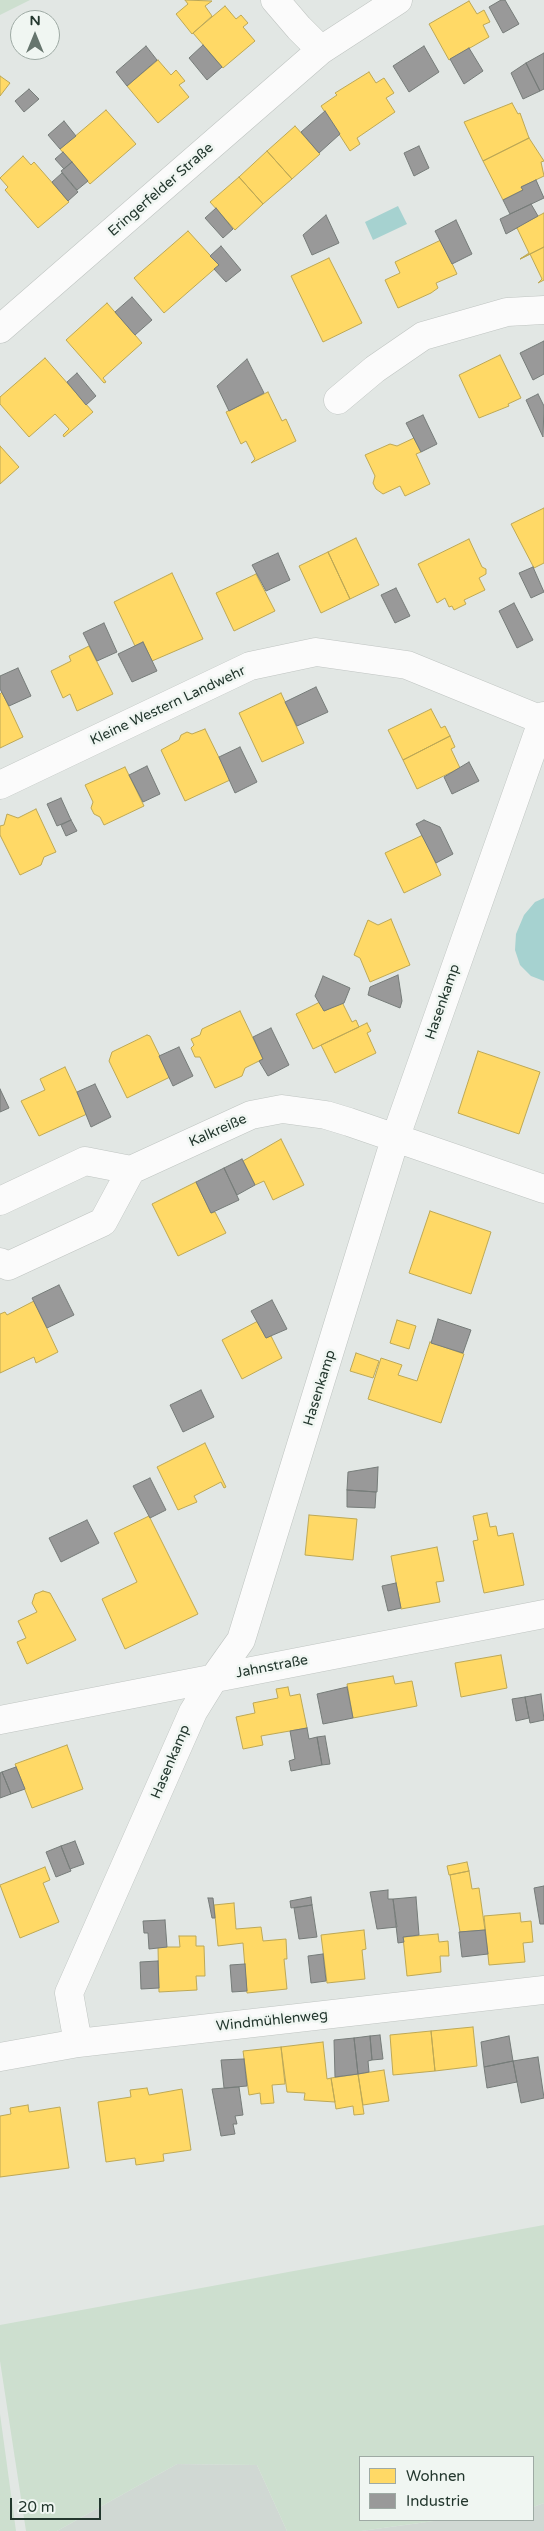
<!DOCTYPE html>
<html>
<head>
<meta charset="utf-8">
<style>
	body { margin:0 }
	#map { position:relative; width:544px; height:2531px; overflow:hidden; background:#e2e7e4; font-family:"Varela Round",sans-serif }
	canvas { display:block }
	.legend { position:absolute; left:359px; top:2456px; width:175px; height:65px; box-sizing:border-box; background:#f0f6f2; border:1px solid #9eaaa4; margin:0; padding:6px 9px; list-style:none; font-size:15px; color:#23372e }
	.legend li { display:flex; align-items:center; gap:10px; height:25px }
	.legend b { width:25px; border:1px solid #9eaaa4 }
	.north { position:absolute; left:10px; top:10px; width:50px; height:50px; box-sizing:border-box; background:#f0f6f2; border:1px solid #9eaaa4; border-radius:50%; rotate:0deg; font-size:14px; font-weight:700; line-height:20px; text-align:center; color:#23372e }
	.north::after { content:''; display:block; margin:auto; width:18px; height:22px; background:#66756e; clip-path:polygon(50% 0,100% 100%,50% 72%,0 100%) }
	.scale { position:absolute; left:10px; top:2498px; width:91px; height:22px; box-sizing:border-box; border:2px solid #23372e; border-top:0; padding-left:6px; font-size:15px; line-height:18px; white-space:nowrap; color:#23372e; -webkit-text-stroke:4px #f0f6f2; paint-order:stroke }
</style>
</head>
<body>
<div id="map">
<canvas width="544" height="2531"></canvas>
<ul class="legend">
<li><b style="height:14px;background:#ffd966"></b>Wohnen</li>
<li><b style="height:14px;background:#999"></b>Industrie</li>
</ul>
<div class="north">N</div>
<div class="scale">20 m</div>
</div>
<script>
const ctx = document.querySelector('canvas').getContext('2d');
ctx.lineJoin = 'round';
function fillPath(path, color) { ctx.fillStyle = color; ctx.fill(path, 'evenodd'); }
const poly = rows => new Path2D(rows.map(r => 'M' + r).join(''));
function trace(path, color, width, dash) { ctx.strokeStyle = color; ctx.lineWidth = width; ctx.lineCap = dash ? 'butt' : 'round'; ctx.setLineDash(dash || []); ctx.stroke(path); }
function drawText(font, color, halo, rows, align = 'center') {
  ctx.font = font + ' "Varela Round",sans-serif'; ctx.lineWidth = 5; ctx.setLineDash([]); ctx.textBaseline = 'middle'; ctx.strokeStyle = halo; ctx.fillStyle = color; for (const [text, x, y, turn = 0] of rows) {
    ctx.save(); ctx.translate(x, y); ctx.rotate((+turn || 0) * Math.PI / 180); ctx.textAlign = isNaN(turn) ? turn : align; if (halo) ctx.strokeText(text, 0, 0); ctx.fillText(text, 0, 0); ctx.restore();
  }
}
const built = poly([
	[177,2464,257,2465,287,2531,57,2531],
	[544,2503,544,2531,361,2531,441,2520,533,2520,533,2507]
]);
const green = poly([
	[0,0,30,0,0,15],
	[544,2225,544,2503,533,2507,533,2457,360,2457,360,2520,441,2520,361,2531,287,2531,257,2465,177,2464,57,2531,26,2531,0,2361,0,2325],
	[0,2414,16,2531,0,2531]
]);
const water = poly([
	[398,206,407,224,373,240,365,222],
	[544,898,544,981,531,976,520,965,515,950,516,934,524,915,535,902]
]);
const homes = poly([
	[185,0,212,1,205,6,212,16,192,34,176,14,188,4,185,0],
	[469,1,477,14,484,10,490,22,483,25,489,37,449,60,429,24,469,1],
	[225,6,236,19,241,15,248,23,243,27,255,41,223,68,193,33,225,6],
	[158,60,171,75,176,70,185,81,179,85,189,97,158,123,127,86,158,60],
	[369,72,376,83,384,78,394,93,386,98,395,112,357,138,360,144,350,151,321,106,337,95,335,93,369,72],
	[0,76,10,83,0,96,0,76],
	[512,103,518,114,520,113,529,138,483,161,464,122,512,103],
	[106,110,136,144,90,184,60,149,106,110],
	[295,126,320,154,292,179,267,151,295,126],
	[529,138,544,161,541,162,544,176,521,187,523,190,503,200,483,161,529,138],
	[267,151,292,179,263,204,239,177,267,151],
	[23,156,31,165,34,162,69,202,38,228,5,190,8,187,0,178,23,156],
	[239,177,263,204,235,230,210,202,239,177],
	[544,213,544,247,520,259,529,253,517,228,511,230,544,213],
	[188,231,219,265,164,313,134,278,188,231],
	[441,240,457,274,436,283,438,288,431,293,398,308,385,280,400,273,395,262,441,240],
	[544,247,544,280,538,283,542,279,530,254,520,259,544,247],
	[329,258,362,323,323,342,291,276,329,258],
	[107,303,142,343,103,378,106,382,104,383,66,340,107,303],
	[500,355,521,398,508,404,509,406,479,418,459,375,500,355],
	[45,358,93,412,64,437,63,435,69,429,55,414,29,437,0,404,0,397,45,358],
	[268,392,282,421,286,419,296,441,251,463,255,459,246,441,241,444,226,412,268,392],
	[414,438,421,452,416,454,430,484,405,496,400,486,383,494,376,489,373,483,375,476,365,455,390,444,397,446,414,438],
	[0,446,19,467,0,484,0,446],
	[544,508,544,563,534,568,511,524,544,508],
	[356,538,379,585,350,599,328,552,356,538],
	[469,539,482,567,486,569,486,574,479,578,485,590,464,600,466,604,454,610,452,606,449,607,445,598,437,603,418,564,469,539],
	[328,552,350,599,321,613,299,566,328,552],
	[172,573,203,639,152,661,143,642,135,646,114,602,172,573],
	[256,574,275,611,234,631,216,593,256,574],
	[89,646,113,694,77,711,70,694,63,698,51,671,71,661,69,656,89,646],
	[2,692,23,737,0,748,0,694,2,692],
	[281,693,304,743,262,762,239,713,281,693],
	[431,709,441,728,445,726,450,736,403,760,388,730,431,709],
	[205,729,230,780,185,801,161,750,179,740,181,735,187,732,192,734,205,729],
	[450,736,455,747,451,749,460,768,417,789,403,760,450,736],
	[125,767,144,806,104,825,100,817,94,814,91,808,93,802,85,785,125,767],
	[36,809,56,852,44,857,41,865,20,875,0,835,0,826,4,825,7,814,18,818,36,809],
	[423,835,441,875,404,893,385,853,423,835],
	[391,919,410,965,370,982,360,958,354,955,368,920,378,925,391,919],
	[320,1002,324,1011,342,1002,352,1022,356,1020,359,1027,313,1049,296,1014,320,1002],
	[240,1011,263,1059,245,1068,242,1076,215,1088,200,1057,195,1057,191,1048,194,1045,191,1039,200,1035,202,1029,240,1011],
	[367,1023,371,1031,367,1033,376,1053,335,1073,321,1045,367,1023],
	[147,1035,150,1036,170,1077,127,1098,109,1061,112,1052,147,1035],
	[478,1051,540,1072,519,1134,458,1113,478,1051],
	[65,1067,87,1114,39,1136,21,1101,45,1090,40,1079,65,1067],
	[281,1139,304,1185,273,1200,264,1181,255,1185,243,1161,281,1139],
	[196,1182,211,1213,215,1212,226,1233,178,1256,152,1204,196,1182],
	[430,1211,491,1232,471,1294,409,1273,430,1211],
	[34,1301,58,1352,36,1363,34,1357,0,1373,0,1314,5,1312,7,1315,34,1301],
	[397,1320,416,1326,409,1349,390,1343,397,1320],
	[258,1321,266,1338,271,1336,282,1358,242,1379,222,1340,258,1321],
	[430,1342,464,1354,441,1423,368,1399,381,1358,402,1365,398,1375,417,1381,430,1342],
	[356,1353,379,1361,373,1378,350,1371,356,1353],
	[205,1443,226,1487,224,1488,221,1482,194,1496,197,1502,178,1510,157,1467,205,1443],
	[487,1513,490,1527,496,1526,498,1536,513,1533,524,1585,484,1593,473,1541,478,1540,473,1516,487,1513],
	[309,1515,357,1519,353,1560,305,1555,309,1515],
	[149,1516,198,1614,125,1649,102,1599,137,1582,114,1533,149,1516],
	[437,1547,444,1581,436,1582,440,1602,401,1609,391,1556,437,1547],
	[43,1591,50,1593,76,1640,27,1664,17,1642,26,1638,18,1621,37,1612,32,1603,35,1594,43,1591],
	[501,1655,507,1688,461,1697,455,1663,501,1655],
	[393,1676,395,1684,412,1681,417,1706,353,1718,347,1684,393,1676],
	[288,1687,290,1696,300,1694,307,1728,261,1736,263,1745,243,1749,236,1717,255,1713,253,1703,278,1698,276,1689,288,1687],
	[67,1745,83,1789,32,1808,15,1764,67,1745],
	[467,1862,469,1871,449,1875,447,1866,467,1862],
	[45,1867,50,1880,43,1883,59,1922,20,1938,0,1885,45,1867],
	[469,1871,472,1889,479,1888,485,1930,460,1932,450,1875,469,1871],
	[234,1903,236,1929,261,1927,263,1941,286,1939,287,1959,284,1959,287,1989,247,1993,243,1943,218,1946,214,1905,234,1903],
	[520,1913,521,1922,531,1921,533,1942,523,1943,525,1962,489,1965,484,1916,520,1913],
	[364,1930,366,1949,362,1950,365,1979,327,1983,321,1935,364,1930],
	[438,1934,439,1942,448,1941,449,1956,440,1956,441,1972,407,1976,403,1937,438,1934],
	[179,1936,196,1936,196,1946,204,1946,205,1976,196,1976,197,1990,159,1992,158,1947,180,1947,179,1936],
	[473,2027,477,2066,435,2071,431,2031,473,2027],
	[431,2031,435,2071,393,2075,390,2035,431,2031],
	[323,2042,327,2079,331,2078,335,2102,304,2100,305,2093,287,2092,281,2047,323,2042],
	[281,2047,285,2084,272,2085,274,2103,261,2104,260,2093,249,2095,243,2051,281,2047],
	[384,2070,389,2101,363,2105,358,2074,384,2070],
	[358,2074,364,2114,354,2115,353,2106,336,2109,331,2078,358,2074],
	[147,2088,149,2095,182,2089,191,2150,163,2154,164,2161,136,2165,135,2158,106,2162,98,2102,131,2097,130,2090,147,2088],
	[28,2105,29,2112,60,2107,69,2168,0,2177,0,2116,11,2114,10,2108,28,2105]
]);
const industry = poly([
	[501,0,505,0,519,24,503,33,489,7,501,0],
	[203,45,222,67,207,80,189,58,203,45],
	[146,46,157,60,127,86,116,72,146,46],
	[424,46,439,72,409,92,393,66,424,46],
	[469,48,483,71,464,84,450,59,469,48],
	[544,53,544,89,540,91,526,63,544,53],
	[526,63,540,91,523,99,511,73,526,63],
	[29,89,39,99,24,112,15,101,29,89],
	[325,111,340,134,319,153,301,132,325,111],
	[64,121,76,136,60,149,48,135,64,121],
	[419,146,429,168,414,176,404,153,419,146],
	[63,152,72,162,64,169,55,159,63,152],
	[72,162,88,181,77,190,61,171,72,162],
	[62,173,78,192,68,201,52,182,62,173],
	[536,180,544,198,510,214,503,200,523,190,521,187,536,180],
	[531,204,538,216,506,234,500,219,531,204],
	[216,208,233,229,223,238,205,218,216,208],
	[326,215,339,243,312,255,303,235,326,215],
	[456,220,472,254,452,264,435,231,456,220],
	[221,246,241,270,226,282,214,269,219,265,210,256,221,246],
	[132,297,152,320,135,335,115,312,132,297],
	[544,341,544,374,533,380,520,353,544,341],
	[247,359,264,393,229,411,217,386,247,359],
	[77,373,96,396,86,405,67,382,77,373],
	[538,394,544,406,543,437,526,400,538,394],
	[423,415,437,444,421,452,406,423,423,415],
	[278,553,290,580,266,591,252,565,278,553],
	[533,567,544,592,531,598,519,573,533,567],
	[396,588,410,616,395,623,381,595,396,588],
	[514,603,533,640,517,648,499,611,514,603],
	[104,623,117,652,97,661,83,633,104,623],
	[143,642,157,671,132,682,118,654,143,642],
	[18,668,31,696,9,706,0,689,0,676,18,668],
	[316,687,328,712,297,726,285,702,316,687],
	[240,747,257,782,235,793,219,757,240,747],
	[469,762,479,781,452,794,444,777,469,762],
	[147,766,160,794,143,802,129,775,147,766],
	[61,798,71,820,57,826,47,804,61,798],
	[71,820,77,831,66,836,61,825,71,820],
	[424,820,440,827,453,854,436,863,416,824,424,820],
	[398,975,402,1001,400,1008,368,995,370,987,398,975],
	[323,976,350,988,344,1003,324,1011,315,996,323,976],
	[271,1028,289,1065,268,1076,259,1061,263,1059,253,1037,271,1028],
	[179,1047,193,1076,173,1086,159,1056,179,1047],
	[95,1084,111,1117,91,1127,77,1092,95,1084],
	[0,1089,9,1108,0,1112,0,1089],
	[242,1159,255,1185,237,1195,224,1168,242,1159],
	[224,1168,239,1200,211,1213,196,1182,224,1168],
	[59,1285,74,1315,47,1328,32,1298,59,1285],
	[272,1300,287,1329,266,1338,251,1311,272,1300],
	[438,1319,471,1330,463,1353,431,1343,438,1319],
	[201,1390,214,1417,183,1432,170,1405,201,1390],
	[378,1467,377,1492,347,1490,348,1472,378,1467],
	[150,1478,166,1510,150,1518,133,1486,150,1478],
	[347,1490,376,1492,375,1508,347,1507,347,1490],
	[87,1520,99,1543,61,1562,49,1538,87,1520],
	[396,1583,401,1608,388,1611,382,1586,396,1583],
	[347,1687,353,1718,323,1724,317,1694,347,1687],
	[541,1694,544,1720,530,1723,525,1697,541,1694],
	[525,1697,529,1718,516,1721,512,1699,525,1697],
	[307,1728,309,1739,317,1737,322,1765,291,1771,289,1761,295,1759,290,1731,307,1728],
	[325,1736,330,1764,322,1765,317,1737,325,1736],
	[16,1767,25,1789,11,1794,2,1772,16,1767],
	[2,1772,11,1794,0,1798,0,1773,2,1772],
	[75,1841,84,1864,70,1869,61,1846,75,1841],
	[61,1846,71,1871,56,1877,46,1852,61,1846],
	[544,1886,544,1924,540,1924,534,1888,544,1886],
	[388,1890,388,1899,393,1899,397,1927,377,1929,370,1892,388,1890],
	[311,1897,312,1905,291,1908,290,1901,311,1897],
	[416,1897,419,1935,403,1937,404,1942,398,1943,393,1899,416,1897],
	[208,1898,213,1898,215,1918,212,1918,208,1898],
	[312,1905,317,1937,299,1939,294,1908,312,1905],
	[165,1920,167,1947,149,1949,148,1933,144,1933,143,1921,165,1920],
	[485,1930,488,1954,462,1957,459,1932,485,1930],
	[323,1954,326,1981,311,1983,308,1956,323,1954],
	[158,1961,159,1988,141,1989,140,1962,158,1961],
	[245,1964,247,1991,232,1992,230,1965,245,1964],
	[380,2035,383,2059,372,2060,370,2036,380,2035],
	[370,2036,372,2060,368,2061,369,2072,358,2074,354,2038,370,2036],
	[509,2036,513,2061,484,2067,481,2042,509,2036],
	[354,2038,358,2074,335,2077,334,2040,354,2038],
	[538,2057,544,2098,521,2103,513,2061,538,2057],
	[244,2059,247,2086,224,2088,221,2060,244,2059],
	[513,2061,517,2082,487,2088,484,2067,513,2061],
	[239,2087,243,2115,235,2116,237,2124,233,2124,235,2134,221,2136,212,2089,239,2087]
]);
const minor = poly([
	[275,0,299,28,321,50],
	[0,329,321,50,398,0],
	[338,400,375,369,423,336,507,312,544,310],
	[0,785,250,666,316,652,407,665,542,720],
	[0,1201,85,1161,131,1170,251,1115,282,1109,326,1115,349,1122,544,1189],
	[0,1262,8,1266,103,1222,131,1170],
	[0,1720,544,1614],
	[78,2043,69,1993,193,1712,214,1678,241,1640,395,1139,544,716],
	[0,2057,78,2043,544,1990]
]);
const streetNames = [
	["Eringerfelder Straße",161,190,-41],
	["Kleine Western Landwehr",168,706,-25],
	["Hasenkamp",443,1002,-71],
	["Kalkreiße",218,1131,-24],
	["Hasenkamp",320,1388,-73],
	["Jahnstraße",272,1667,-11],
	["Hasenkamp",171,1762,-67],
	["Windmühlenweg",272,2021,-6]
];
fillPath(built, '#d0d8d3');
fillPath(green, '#cddfcf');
fillPath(water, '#a6d2d0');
fillPath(homes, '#ffd966');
trace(homes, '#bda855', 1);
fillPath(industry, '#999');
trace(industry, '#767c79', 1);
trace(minor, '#bfc4c1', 29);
trace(minor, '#fbfbfb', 28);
drawText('14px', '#23372e', '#f0f6f2', streetNames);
</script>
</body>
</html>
